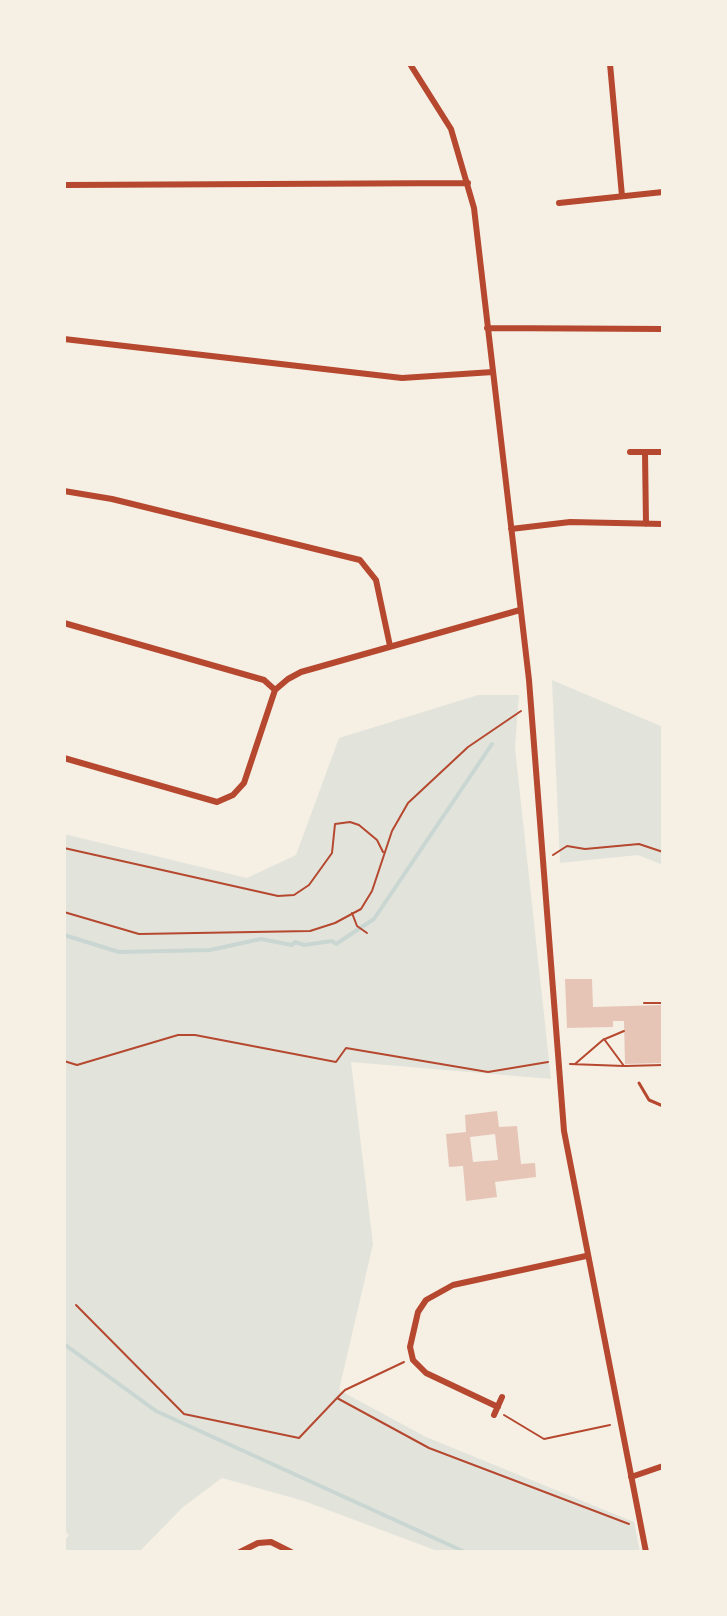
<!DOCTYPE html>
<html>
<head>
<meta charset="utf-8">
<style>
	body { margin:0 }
	#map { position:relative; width:727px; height:1616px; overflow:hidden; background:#f6efe4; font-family:"Space Grotesk",sans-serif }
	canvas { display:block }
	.frame { position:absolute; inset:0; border:66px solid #f6efe4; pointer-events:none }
</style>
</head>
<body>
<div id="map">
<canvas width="727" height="1616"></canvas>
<div class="frame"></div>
</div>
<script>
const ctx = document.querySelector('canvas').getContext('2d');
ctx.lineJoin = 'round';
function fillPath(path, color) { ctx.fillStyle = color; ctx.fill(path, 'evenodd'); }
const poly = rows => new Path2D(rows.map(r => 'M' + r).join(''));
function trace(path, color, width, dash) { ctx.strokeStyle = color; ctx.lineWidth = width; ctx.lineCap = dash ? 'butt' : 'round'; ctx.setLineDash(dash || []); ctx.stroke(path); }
const green = poly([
	[552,680,663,727,663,865,638,855,560,863],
	[478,695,519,695,515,748,551,1079,351,1062,373,1244,339,1390,426,1437,634,1522,640,1552,440,1552,304,1501,222,1478,183,1507,139,1552,64,1552,64,1541,69,1535,64,1530,64,834,247,878,296,855,339,738]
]);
const stream = poly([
	[64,935,119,952,210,950,261,939,292,945,295,942,304,945,332,941,336,944,374,919,492,744],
	[64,1344,156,1411,465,1552]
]);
const building = poly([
	[565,979,592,979,593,1007,663,1005,663,1063,625,1064,624,1021,613,1021,613,1027,567,1028],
	[497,1111,499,1127,517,1126,521,1164,535,1163,536,1177,495,1182,497,1197,466,1201,463,1166,449,1167,446,1134,466,1132,465,1115],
	[495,1134,498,1160,473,1162,470,1137]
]);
const path = poly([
	[64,848,278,896,294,895,309,885,332,853,335,824,350,822,359,825,377,840,383,852],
	[553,855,567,846,585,849,639,844,663,852],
	[64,912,139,934,310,931,335,923,361,909,372,891,392,831,408,803,468,747,521,711],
	[352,913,357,926,367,933],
	[644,1003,663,1003],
	[605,1039,624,1031],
	[64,1061,77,1065,178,1035,195,1035,336,1062,346,1048,488,1072,548,1062],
	[570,1064,624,1066,604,1039,575,1064],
	[625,1066,663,1065],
	[76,1305,184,1414,299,1438,337,1398,429,1448,629,1524],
	[337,1398,345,1390,404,1362],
	[504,1415,544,1439,610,1425]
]);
const service = poly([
	[639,1083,649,1100,663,1106]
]);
const minor = poly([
	[410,64,451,129,474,208,529,680,564,1131,646,1552],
	[610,64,622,196],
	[64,185,468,183],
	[559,203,663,192],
	[487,328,663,329],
	[64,339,402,378,493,372],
	[630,452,661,452],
	[645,452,646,524],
	[64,491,112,499,360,560,376,580,390,646],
	[511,529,570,522,663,524],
	[64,623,264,680,275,690],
	[64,758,217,802,233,795,244,783,275,690,288,679,301,672,520,610],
	[498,1407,426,1373,413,1360,410,1347,418,1312,426,1300,453,1285,586,1256],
	[494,1415,502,1397],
	[631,1477,663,1466],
	[240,1552,258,1543,271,1542,291,1552]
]);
fillPath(green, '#e2e4dc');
trace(stream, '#c9d6d2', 4);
fillPath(building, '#e6c5b7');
trace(path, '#b5482f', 2);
trace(service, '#b5482f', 3);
trace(minor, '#b5482f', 6);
</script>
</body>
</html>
